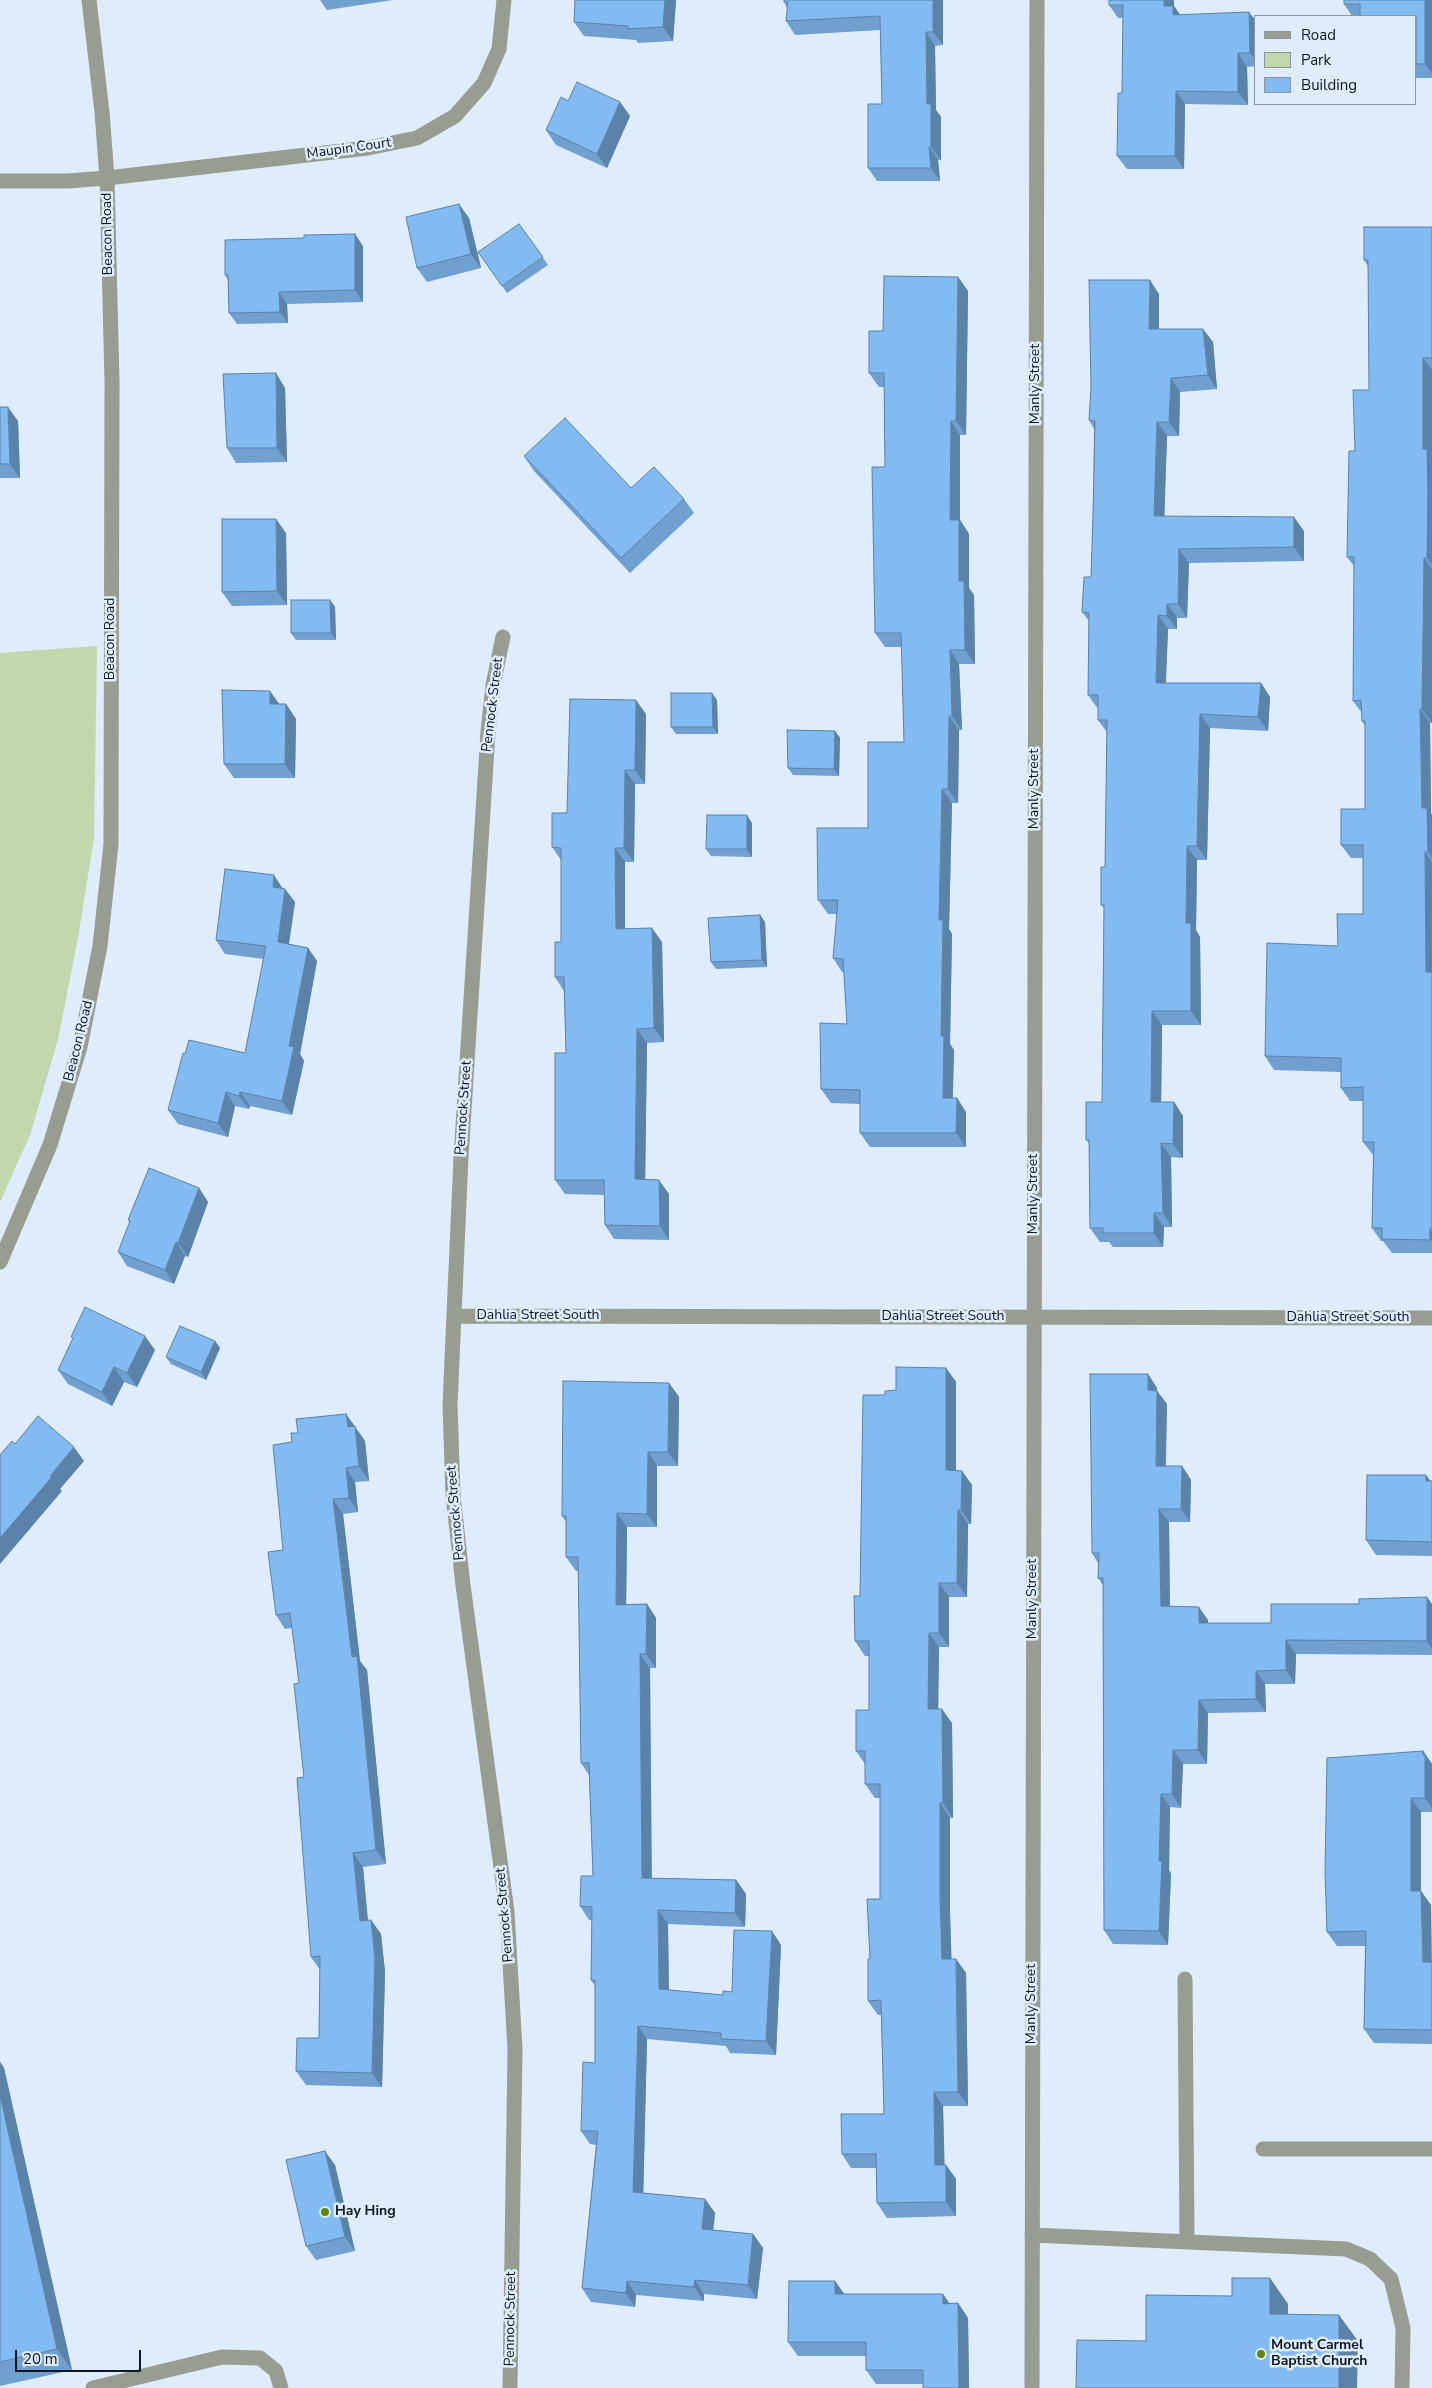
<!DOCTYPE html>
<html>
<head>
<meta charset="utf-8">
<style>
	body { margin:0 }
	#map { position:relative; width:1432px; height:2388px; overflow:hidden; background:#deecfb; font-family:"Nunito Sans",sans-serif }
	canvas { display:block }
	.legend { position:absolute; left:1254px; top:15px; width:162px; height:90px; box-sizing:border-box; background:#deecfb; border:1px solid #8b96a3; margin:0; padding:6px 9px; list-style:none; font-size:15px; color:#0e161e }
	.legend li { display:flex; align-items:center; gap:10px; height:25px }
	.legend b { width:25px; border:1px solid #8b96a3 }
	.scale { position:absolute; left:15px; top:2350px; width:126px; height:22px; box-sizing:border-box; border:2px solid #0e161e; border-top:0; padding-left:6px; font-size:15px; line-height:18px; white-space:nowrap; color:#0e161e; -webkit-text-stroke:4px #deecfb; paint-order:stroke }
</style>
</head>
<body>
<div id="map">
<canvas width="1432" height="2388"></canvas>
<ul class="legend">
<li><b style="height:6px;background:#979d90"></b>Road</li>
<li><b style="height:14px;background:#c3d6ac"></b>Park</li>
<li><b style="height:14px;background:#82baf2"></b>Building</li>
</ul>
<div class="scale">20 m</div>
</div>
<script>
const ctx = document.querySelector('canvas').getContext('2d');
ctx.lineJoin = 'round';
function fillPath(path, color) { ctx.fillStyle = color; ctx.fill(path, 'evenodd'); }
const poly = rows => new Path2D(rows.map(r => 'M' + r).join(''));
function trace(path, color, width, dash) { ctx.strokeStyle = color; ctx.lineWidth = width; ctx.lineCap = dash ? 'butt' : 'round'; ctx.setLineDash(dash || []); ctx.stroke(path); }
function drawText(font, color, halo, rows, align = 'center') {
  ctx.font = font + ' "Nunito Sans",sans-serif'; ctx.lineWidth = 5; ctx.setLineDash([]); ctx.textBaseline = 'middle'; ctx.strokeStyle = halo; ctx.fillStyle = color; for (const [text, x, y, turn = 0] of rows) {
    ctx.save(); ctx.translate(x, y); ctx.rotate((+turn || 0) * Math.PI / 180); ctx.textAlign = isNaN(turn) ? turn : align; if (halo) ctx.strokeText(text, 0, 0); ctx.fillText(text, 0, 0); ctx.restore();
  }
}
const green = poly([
	[97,646,94,838,78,938,58,1039,30,1135,0,1202,0,653]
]);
const minor = poly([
	[0,181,68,181,107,178,368,148,417,138,455,116,484,83,499,49,504,0],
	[503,637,493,685,488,732,461,1157,450,1405,453,1495,463,1585,507,1912,515,2049,510,2388],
	[0,1262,50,1145,80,1047,100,946,111,844,112,382,107,178,102,112,89,0],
	[454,1316,1432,1318],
	[1185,1979,1187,2241],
	[1263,2149,1432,2149],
	[1032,2235,1346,2249,1370,2259,1391,2279,1403,2328,1402,2388],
	[93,2388,222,2357,260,2358,276,2371,281,2388],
	[1032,2388,1037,0]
]);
const wall = poly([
	[320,0,393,0,327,10],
	[676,0,673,41,638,43,636,40,584,36,574,22],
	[784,0,943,0,943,45,935,46,936,110,941,117,941,160,938,160,940,181,877,181,868,168,882,104,880,30,795,35,786,21,787,8,784,2],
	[1109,0,1174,0,1174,6,1180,15,1256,21,1256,66,1247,67,1248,105,1185,104,1184,169,1127,169,1117,156,1122,93,1123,18,1118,18,1109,5],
	[1432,0,1432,78,1416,78,1416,16,1352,16,1344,4],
	[568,101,620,102,630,116,607,168,556,145,546,130],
	[469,218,481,268,427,282,417,268],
	[519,224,548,265,507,293,478,252],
	[1432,227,1432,723,1430,723,1431,813,1432,815,1432,1253,1392,1253,1383,1241,1381,1241,1372,1228,1373,1155,1363,1142,1363,1101,1350,1101,1341,1088,1341,1072,1274,1070,1265,1056,1338,946,1363,914,1363,858,1351,858,1341,845,1365,809,1365,726,1362,721,1362,713,1353,701,1354,566,1347,557,1355,451,1369,390,1368,266,1364,260],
	[363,246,363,302,287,304,288,323,237,324,229,313,228,280,225,275],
	[958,277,968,291,966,435,960,435,960,520,969,534,969,588,974,595,975,664,959,664,962,730,959,730,958,803,952,803,949,929,952,934,950,1044,954,1050,953,1098,957,1098,966,1112,966,1147,870,1147,860,1133,860,1104,831,1103,821,1089,847,1024,844,972,842,972,833,958,837,914,828,914,818,900,868,828,904,742,902,647,885,647,875,633,885,467,884,387,879,387,869,373,883,331],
	[1159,294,1159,329,1213,342,1217,389,1180,392,1179,436,1167,436,1164,516,1304,531,1304,561,1189,563,1187,618,1177,618,1177,629,1168,629,1166,683,1261,683,1270,697,1268,731,1210,728,1207,860,1197,860,1196,930,1200,937,1201,1025,1162,1025,1161,1102,1174,1102,1183,1116,1183,1158,1171,1157,1172,1227,1164,1227,1163,1247,1113,1247,1109,1242,1100,1242,1090,1228,1089,1143,1086,1140,1102,1102,1104,908,1101,905,1105,867,1107,732,1098,720,1098,709,1088,695,1089,621,1082,612,1091,577,1093,516,1094,429,1089,420,1091,388],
	[285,388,287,462,236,463,227,448],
	[0,407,18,421,20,478,0,478],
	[524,456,631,488,684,499,694,513,630,573,534,471],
	[286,533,287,605,232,606,222,592],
	[330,600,335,607,336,640,296,640,291,633],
	[717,700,718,734,676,734,671,727],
	[286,704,296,719,295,778,234,778,224,764],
	[646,714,645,784,635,784,634,862,625,862,625,929,662,942,664,1042,647,1043,645,1179,669,1194,669,1240,614,1239,605,1225,604,1195,565,1194,555,1180,566,1053,564,991,555,977,561,942,561,860,552,847],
	[835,731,840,738,839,776,793,775,788,768],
	[752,823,752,857,711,856,706,849],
	[283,888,295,902,289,944,308,948,317,961,300,1054,304,1061,292,1115,250,1106,249,1109,235,1106,228,1137,178,1124,168,1110,185,1054,245,1053,264,959,225,954,216,940],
	[760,915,765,922,767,967,716,969,711,962],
	[199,1188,208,1202,188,1257,185,1256,174,1284,127,1266,118,1252,130,1222,128,1220],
	[71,1337,155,1350,137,1387,124,1382,112,1406,68,1384,58,1370,73,1339],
	[215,1341,220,1348,206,1380,171,1364,166,1357],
	[946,1368,956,1382,956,1471,962,1471,972,1485,971,1524,968,1524,967,1597,949,1597,949,1647,939,1647,938,1709,952,1723,953,1818,950,1818,950,1912,951,1959,956,1959,966,1973,968,2106,943,2106,944,2165,946,2165,956,2179,956,2216,887,2218,877,2203,876,2168,851,2168,842,2154,884,2114,881,2015,878,2015,868,2001,870,1959,880,1899,880,1798,875,1798,865,1784,865,1764,856,1751,869,1710,869,1656,865,1656,855,1641,885,1395],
	[1148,1374,1157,1388,1157,1391,1167,1404,1166,1466,1182,1466,1191,1480,1190,1522,1169,1522,1170,1607,1208,1620,1208,1623,1271,1623,1432,1604,1432,1655,1296,1654,1295,1684,1265,1684,1266,1712,1208,1713,1207,1764,1183,1764,1181,1808,1170,1807,1169,1870,1171,1874,1168,1945,1113,1944,1104,1930,1103,1585,1098,1578,1098,1563,1092,1553],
	[669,1383,679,1397,678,1466,657,1466,657,1527,627,1527,626,1604,647,1604,656,1618,656,1668,650,1668,651,1878,736,1880,746,1894,745,1927,668,1924,669,1990,723,1995,732,1992,781,1945,776,2055,730,2053,726,2046,647,2039,643,2193,705,2199,715,2213,713,2230,753,2234,763,2248,757,2299,704,2294,704,2301,636,2295,635,2307,591,2302,582,2288,596,2145,590,2144,581,2131,595,2063,595,1986,591,1980,592,1920,589,1920,580,1906,593,1876,589,1775,581,1763,578,1571,576,1571,566,1557,566,1522,562,1516],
	[346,1414,365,1441,369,1481,355,1482,358,1512,343,1514,360,1661,367,1670,386,1864,363,1867,368,1920,371,1920,381,1934,385,1972,382,2087,306,2085,296,2071,319,2038,320,1970,311,1957,304,1777,299,1683,292,1628,285,1629,276,1615,283,1550,292,1442,298,1433],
	[1430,1481,1432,1481,1432,1556,1376,1555,1366,1540],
	[1423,1751,1432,1764,1432,1812,1421,1812,1421,1891,1431,1905,1432,2044,1374,2043,1364,2029,1365,1946,1337,1946,1327,1932],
	[0,2062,4,2068,72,2370,0,2386],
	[335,2165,355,2251,316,2260,306,2246],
	[835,2281,844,2294,943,2294,949,2304,958,2303,968,2318,969,2388,923,2388,923,2384,876,2384,866,2370,866,2356,798,2356,788,2342]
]);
const shadedWall = poly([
	[665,0,676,0,673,41,663,27],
	[933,0,943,0,943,45,933,32],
	[1164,0,1174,0,1174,6,1183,19,1183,28,1164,6],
	[1425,0,1432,0,1432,74,1425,64],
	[1249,12,1256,21,1256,60,1250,53],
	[926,32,935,46,936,110,941,117,941,160,931,147,927,104],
	[1238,53,1247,67,1248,105,1238,92],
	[1176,91,1185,104,1184,169,1175,156],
	[620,102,630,116,607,168,597,154],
	[929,147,938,160,940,181,931,168],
	[459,204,469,218,481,268,471,254],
	[355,234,363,246,363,302,355,290],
	[958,277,968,291,966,435,956,421],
	[1150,280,1159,294,1159,343,1149,329],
	[279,292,287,304,288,323,280,312],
	[1203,329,1213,342,1217,389,1208,375],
	[1423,358,1432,370,1432,564,1427,558,1423,449],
	[276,373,285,388,287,462,277,448],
	[1171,378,1180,392,1179,436,1169,422],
	[8,407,18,421,20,478,10,464],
	[951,421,960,435,960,520,969,534,969,588,974,595,975,664,965,650,959,581,950,520],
	[1157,422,1167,436,1164,530,1154,516],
	[1294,517,1304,531,1304,561,1294,547],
	[276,519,286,533,287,605,277,591],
	[1179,549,1189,563,1187,618,1178,604],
	[1424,558,1432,569,1432,723,1422,709],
	[330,600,335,607,336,640,331,633],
	[1167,604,1177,618,1177,629,1167,616],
	[1158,615,1168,629,1165,697,1156,683],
	[950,650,959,664,962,730,952,716],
	[1261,683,1270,697,1268,731,1258,717],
	[270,691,280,705,270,704],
	[712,693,717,700,718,734,713,727],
	[636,700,646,714,645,784,635,770],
	[286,704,296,719,295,778,285,764],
	[1420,709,1430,723,1431,813,1432,815,1432,858,1428,852,1422,808],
	[1200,714,1210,728,1207,860,1197,846],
	[949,716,959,730,958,803,948,789],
	[835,731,840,738,839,776,834,769],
	[625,770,635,784,634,862,624,848],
	[942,789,952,803,949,929,952,934,950,1044,954,1050,952,1112,943,1098,941,1036,939,920],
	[747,815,752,823,752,857,747,849],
	[1187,846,1197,860,1196,930,1200,937,1201,1025,1191,1011,1186,923],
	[615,848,625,862,625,943,616,929],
	[1425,852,1432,862,1432,980,1426,972],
	[274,875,283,889,273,887],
	[285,889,295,902,287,956,278,942],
	[760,915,765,922,767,967,762,960],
	[652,928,662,942,664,1042,654,1028],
	[308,948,317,961,300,1054,304,1061,292,1115,282,1101,289,1046],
	[1152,1011,1162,1025,1161,1116,1151,1102],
	[637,1029,647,1043,645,1193,635,1179],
	[226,1092,235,1106,228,1137,218,1123],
	[240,1092,250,1106,249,1109,239,1096],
	[957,1098,966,1112,966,1147,956,1133],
	[1174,1102,1183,1116,1183,1158,1173,1144],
	[1161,1143,1171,1157,1172,1227,1163,1213],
	[659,1180,669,1194,669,1240,660,1226],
	[199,1188,208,1202,188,1257,178,1243],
	[1154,1213,1164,1227,1163,1247,1154,1233],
	[1430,1228,1432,1232,1432,1242,1430,1240],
	[176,1242,185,1256,174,1284,165,1270],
	[145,1336,155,1350,137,1387,127,1373],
	[215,1341,220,1348,206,1380,201,1372],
	[114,1367,124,1382,112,1406,102,1392],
	[946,1368,956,1382,956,1485,946,1470],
	[1148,1374,1157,1388,1157,1391,1167,1404,1165,1480,1156,1466,1148,1390],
	[669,1383,679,1397,678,1466,668,1452],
	[346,1414,365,1441,369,1481,359,1466,348,1427],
	[74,1447,84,1461,60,1489,62,1491,0,1564,0,1538],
	[648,1452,657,1466,657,1527,647,1514],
	[1182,1466,1191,1480,1190,1522,1181,1509],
	[346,1468,355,1482,358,1512,349,1498],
	[962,1471,972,1485,971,1524,961,1510],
	[1426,1475,1432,1483,1426,1481],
	[333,1499,343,1514,360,1661,367,1670,386,1864,376,1850],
	[1159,1509,1169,1522,1170,1620,1161,1606],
	[958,1510,968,1524,967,1597,957,1583],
	[617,1513,627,1527,626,1618,616,1605],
	[939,1583,949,1597,949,1647,939,1633],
	[1427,1597,1432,1604,1432,1649,1427,1641],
	[647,1604,656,1618,656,1668,646,1654],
	[1199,1607,1208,1620,1208,1636,1199,1623],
	[929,1633,939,1647,938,1723,928,1709],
	[1286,1640,1296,1654,1295,1684,1286,1670],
	[640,1654,650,1668,652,1892,642,1878],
	[1256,1671,1265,1684,1266,1712,1256,1699],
	[1199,1700,1208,1713,1207,1764,1198,1750],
	[942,1709,952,1723,953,1818,943,1803],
	[1173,1750,1183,1764,1181,1808,1172,1794],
	[1423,1751,1432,1764,1432,1808,1425,1798],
	[1161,1794,1170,1807,1169,1870,1171,1874,1168,1945,1159,1931,1159,1861],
	[1411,1798,1421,1812,1421,1905,1411,1891],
	[940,1803,950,1818,950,1912,952,1973,942,1959,940,1897],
	[353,1853,363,1867,369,1935,360,1921],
	[736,1880,746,1894,745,1927,735,1913],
	[1421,1891,1431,1905,1432,1976,1423,1962],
	[658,1910,668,1924,669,2003,659,1989],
	[371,1920,381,1934,385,1972,382,2087,372,2073],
	[772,1931,781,1945,776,2055,766,2041],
	[956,1959,966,1973,968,2106,958,2092],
	[638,2026,647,2039,643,2206,633,2192],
	[0,2062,4,2068,72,2370,57,2349,0,2095],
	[934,2092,943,2106,945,2179,935,2165],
	[325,2151,335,2165,355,2251,345,2237],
	[946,2165,956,2179,956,2216,946,2202],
	[705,2199,715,2213,712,2243,702,2229],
	[753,2234,763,2248,757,2299,748,2285],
	[1270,2278,1288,2304,1288,2340,1270,2314],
	[695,2280,704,2294,704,2301,694,2287],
	[627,2281,636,2295,635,2307,626,2293],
	[835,2281,845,2295,835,2294],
	[943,2294,953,2308,943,2304],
	[958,2303,968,2318,969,2388,959,2388],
	[1339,2315,1358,2341,1357,2388,1339,2388]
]);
const building = poly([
	[575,0,665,0,663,27,628,29,628,26,574,22,575,0],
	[784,0,933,0,933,32,926,32,927,104,931,104,931,147,929,147,931,168,868,168,868,104,882,104,880,16,786,21,788,2,784,2,784,0],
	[1109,0,1164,0,1164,6,1173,6,1173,15,1249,12,1250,53,1238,53,1238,92,1176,91,1175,156,1117,156,1118,93,1122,93,1123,5,1109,5,1109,0],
	[1344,0,1425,0,1425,64,1416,64,1416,16,1360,16,1360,4,1344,4,1344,0],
	[577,82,620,102,597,154,546,130,561,97,568,101,577,82],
	[459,204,471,254,417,268,406,217,459,204],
	[519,224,543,257,502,286,478,252,519,224],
	[1364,227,1432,227,1432,358,1423,358,1423,449,1427,449,1428,494,1427,558,1424,558,1422,709,1420,709,1422,808,1427,808,1428,852,1425,852,1426,972,1432,972,1432,1228,1430,1228,1430,1240,1382,1239,1382,1228,1372,1228,1374,1142,1363,1142,1363,1087,1341,1088,1341,1058,1265,1056,1267,943,1338,946,1337,914,1363,914,1363,845,1341,845,1341,809,1365,809,1365,721,1362,721,1361,700,1353,701,1354,557,1347,557,1349,451,1355,451,1353,390,1369,390,1368,260,1364,260,1364,227],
	[355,234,355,290,279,292,280,312,229,313,228,275,225,275,225,240,304,238,304,235,355,234],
	[884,276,958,277,956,421,951,421,950,520,959,520,959,581,964,581,965,650,950,650,952,716,949,716,948,789,942,789,939,920,943,920,941,1036,944,1036,943,1098,957,1098,956,1133,860,1133,860,1090,821,1089,820,1023,847,1024,843,959,833,958,838,900,818,900,817,828,868,828,868,742,904,742,901,633,875,633,872,467,885,467,884,373,869,373,869,331,883,331,884,276],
	[1089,280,1150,280,1149,329,1203,329,1208,375,1171,378,1169,422,1157,422,1154,516,1294,517,1294,547,1179,549,1178,604,1167,604,1167,616,1158,615,1156,683,1261,683,1258,717,1200,714,1197,846,1187,846,1186,923,1191,923,1191,1011,1152,1011,1151,1102,1174,1102,1173,1144,1161,1143,1163,1213,1154,1213,1154,1233,1103,1233,1103,1228,1090,1228,1089,1140,1086,1140,1086,1102,1102,1102,1104,905,1101,905,1101,867,1105,867,1107,720,1098,720,1098,695,1088,695,1089,613,1082,612,1084,577,1091,577,1093,516,1095,421,1089,420,1091,388,1089,280],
	[276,373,277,448,227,448,223,374,276,373],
	[0,407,8,407,10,464,0,464,0,407],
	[565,418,631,488,654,467,684,499,621,558,524,456,565,418],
	[222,519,276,519,277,591,222,592,222,519],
	[291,600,330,600,331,633,291,633,291,600],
	[222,690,270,691,270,704,286,704,285,764,224,764,222,690],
	[671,693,712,693,713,727,671,727,671,693],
	[570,699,636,700,635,770,625,770,624,848,615,848,616,929,652,928,654,1028,637,1029,635,1179,659,1180,660,1226,605,1225,604,1180,555,1180,555,1053,566,1053,564,977,555,977,555,942,561,942,561,848,552,847,552,813,567,813,570,699],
	[787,730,835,731,834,769,788,768,787,730],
	[707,815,747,815,747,849,706,849,707,815],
	[225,869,274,875,273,887,285,889,278,942,308,948,289,1046,294,1047,282,1101,240,1092,239,1096,226,1092,218,1123,168,1110,183,1053,185,1054,189,1040,245,1053,266,946,216,940,225,869],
	[760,915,762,960,711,962,708,918,760,915],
	[149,1168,199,1188,178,1243,176,1242,165,1270,118,1252,130,1221,128,1220,149,1168],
	[85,1307,145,1336,127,1373,114,1367,102,1392,58,1370,73,1338,71,1337,85,1307],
	[180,1326,215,1341,201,1372,166,1357,180,1326],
	[896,1367,946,1368,946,1470,962,1471,961,1510,958,1510,957,1583,939,1583,939,1633,929,1633,928,1709,942,1709,943,1803,940,1803,940,1897,942,1959,956,1959,958,2092,934,2092,935,2165,946,2165,946,2202,877,2203,876,2154,842,2154,841,2114,884,2114,881,2000,868,2001,868,1959,870,1959,867,1899,880,1899,880,1784,865,1784,865,1751,856,1751,856,1710,869,1710,869,1641,855,1641,854,1596,860,1596,863,1395,885,1395,885,1391,896,1390,896,1367],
	[1090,1374,1148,1374,1148,1390,1157,1391,1156,1466,1182,1466,1181,1509,1159,1509,1161,1606,1199,1607,1199,1623,1271,1623,1271,1604,1359,1604,1359,1599,1427,1597,1427,1641,1286,1640,1286,1670,1256,1671,1256,1699,1199,1700,1198,1750,1173,1750,1172,1794,1161,1794,1159,1861,1162,1861,1159,1931,1104,1930,1103,1578,1098,1578,1099,1553,1092,1553,1090,1374],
	[563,1381,669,1383,668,1452,648,1452,647,1514,617,1513,616,1605,647,1604,646,1654,640,1654,642,1878,736,1880,735,1913,658,1910,659,1989,723,1995,723,1991,732,1992,734,1930,772,1931,766,2041,721,2039,721,2033,638,2026,633,2192,705,2199,702,2229,753,2234,748,2285,695,2280,694,2287,627,2281,626,2293,582,2288,598,2131,581,2131,583,2062,595,2063,595,1980,591,1980,592,1907,580,1906,581,1876,593,1876,589,1763,581,1763,578,1557,566,1557,566,1516,562,1516,563,1381],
	[346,1414,348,1427,355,1426,359,1466,346,1468,349,1498,333,1499,352,1657,357,1656,376,1850,353,1853,360,1921,371,1920,375,1958,372,2073,296,2071,297,2038,319,2038,320,1956,311,1957,297,1778,304,1777,294,1684,299,1683,290,1613,276,1615,268,1552,283,1550,273,1445,292,1442,291,1433,298,1433,296,1419,346,1414],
	[38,1416,74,1447,50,1476,52,1477,0,1538,0,1455,12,1441,15,1444,38,1416],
	[1367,1475,1426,1475,1426,1481,1432,1481,1432,1542,1366,1540,1367,1475],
	[1423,1751,1423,1755,1425,1755,1425,1798,1411,1798,1411,1891,1421,1891,1423,1962,1432,1962,1432,2030,1364,2029,1366,1931,1327,1932,1325,1873,1327,1758,1423,1751],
	[0,2095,57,2349,0,2362,0,2095],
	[325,2151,345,2237,306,2246,286,2160,325,2151],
	[1232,2278,1270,2278,1270,2314,1339,2315,1339,2388,1076,2388,1077,2340,1146,2341,1146,2295,1232,2296,1232,2278],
	[789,2281,835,2281,835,2294,943,2294,943,2304,958,2303,959,2388,923,2388,923,2370,866,2370,866,2342,788,2342,789,2281]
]);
const markers = [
	[325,2212,5,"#60860d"],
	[1261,2354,5,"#60860d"]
];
const streetNames = [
	["Maupin Court",349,149,-8],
	["Beacon Road",108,234,-91],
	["Manly Street",1036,384,-90],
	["Beacon Road",111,639,-90],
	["Pennock Street",493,705,-83],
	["Manly Street",1035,789,-90],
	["Beacon Road",79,1041,-76],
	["Pennock Street",464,1108,-86],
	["Manly Street",1034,1194,-90],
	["Dahlia Street South",538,1316],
	["Dahlia Street South",943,1317],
	["Dahlia Street South",1348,1318],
	["Pennock Street",456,1513,-95],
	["Manly Street",1033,1599,-90],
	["Pennock Street",505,1915,-95],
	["Manly Street",1032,2004,-90],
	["Pennock Street",511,2319,-89]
];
const poiNames = [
	["Hay Hing",335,2212],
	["Mount Carmel",1271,2346],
	["Baptist Church",1271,2362]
];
fillPath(green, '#c3d6ac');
trace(minor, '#979d90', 15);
fillPath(wall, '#70a0d0');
fillPath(shadedWall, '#5b82a9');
fillPath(building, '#82baf2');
trace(building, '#5b82a9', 1);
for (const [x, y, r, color] of markers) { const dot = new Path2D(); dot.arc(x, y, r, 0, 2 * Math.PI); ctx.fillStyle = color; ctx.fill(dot); trace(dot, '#deecfb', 2); }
drawText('14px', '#0e161e', '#deecfb', streetNames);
drawText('bold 14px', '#0e161e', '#deecfb', poiNames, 'left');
</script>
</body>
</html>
